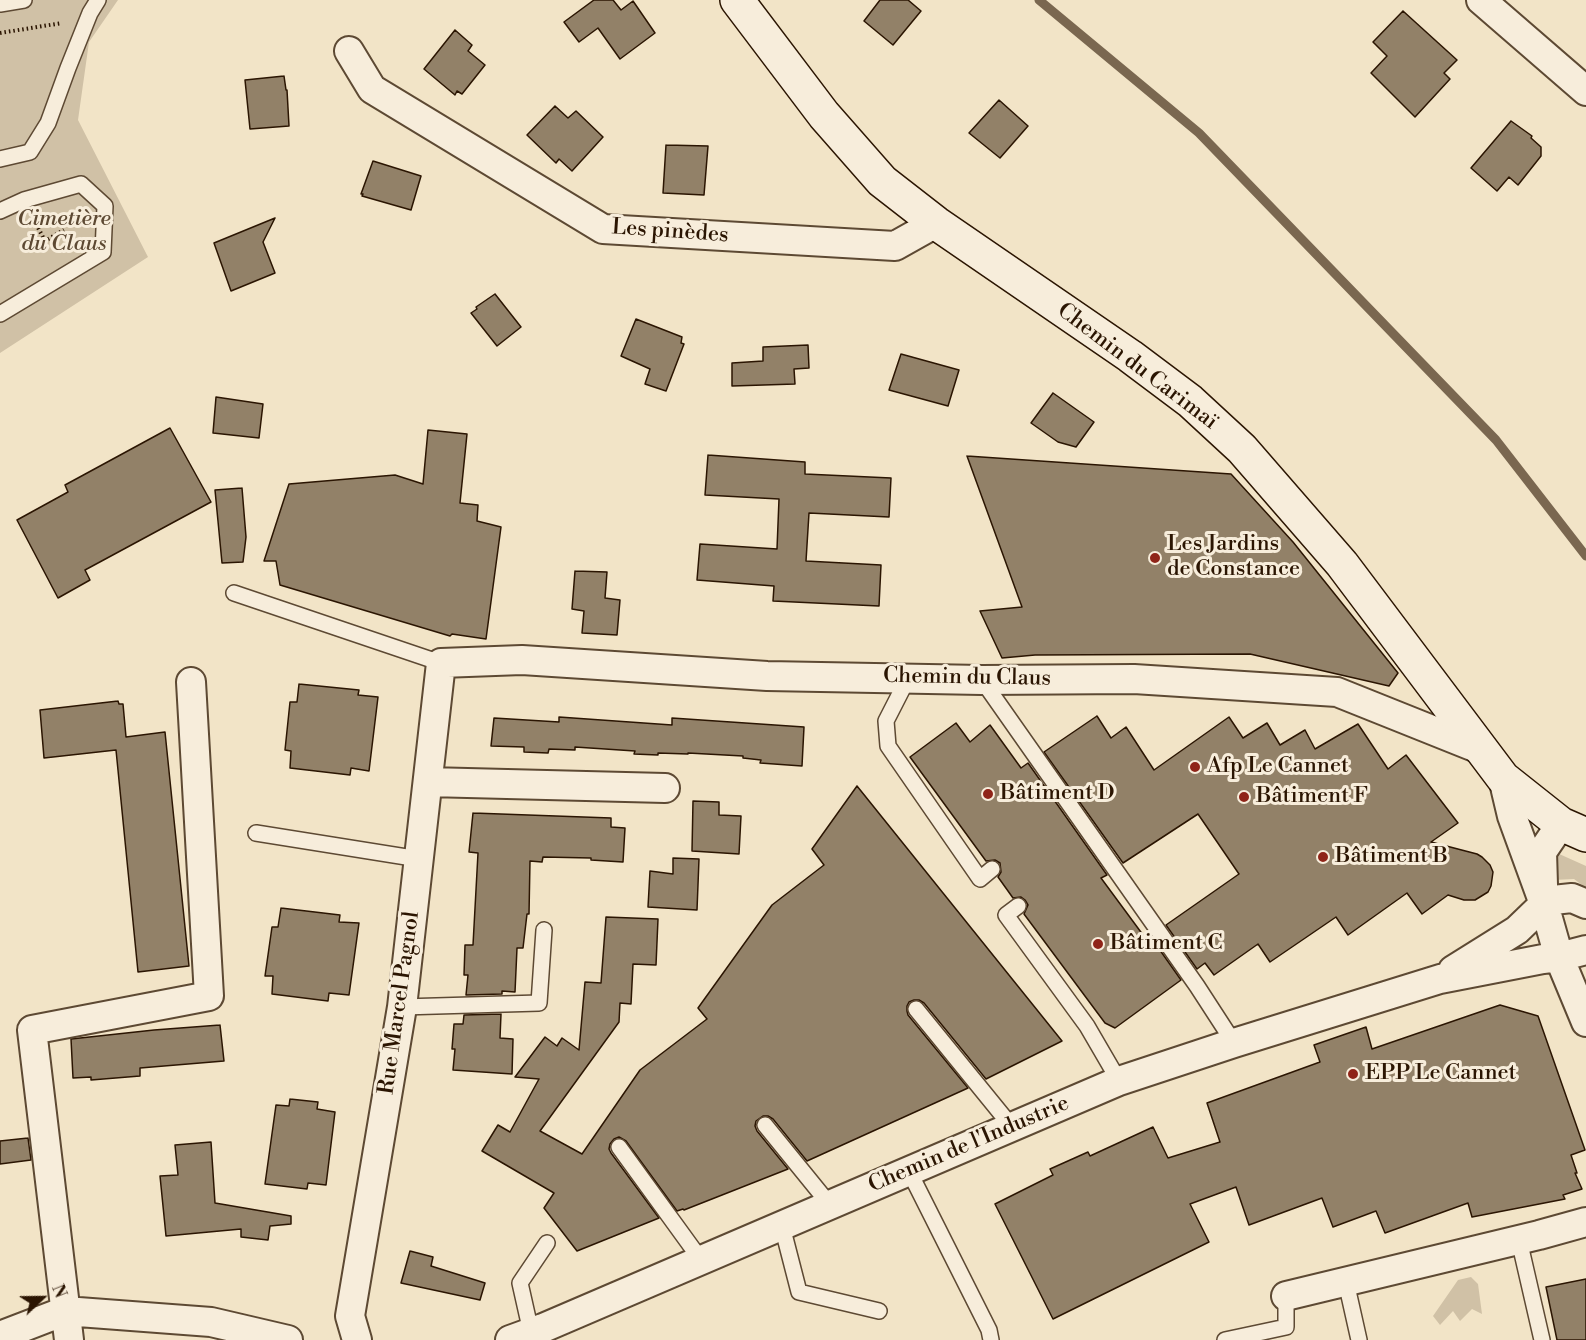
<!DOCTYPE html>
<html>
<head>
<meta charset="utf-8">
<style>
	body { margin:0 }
	#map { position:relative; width:1586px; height:1340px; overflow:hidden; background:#f2e4c7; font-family:"Libre Bodoni",serif }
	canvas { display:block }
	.north { position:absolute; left:12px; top:1268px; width:60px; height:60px; -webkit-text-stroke:4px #f7eddb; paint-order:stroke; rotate:68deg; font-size:16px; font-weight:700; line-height:24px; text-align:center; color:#2b1502 }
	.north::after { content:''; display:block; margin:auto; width:21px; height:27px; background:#2b1502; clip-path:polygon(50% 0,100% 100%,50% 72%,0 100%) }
</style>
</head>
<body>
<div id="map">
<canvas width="1586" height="1340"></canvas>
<div class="north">N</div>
</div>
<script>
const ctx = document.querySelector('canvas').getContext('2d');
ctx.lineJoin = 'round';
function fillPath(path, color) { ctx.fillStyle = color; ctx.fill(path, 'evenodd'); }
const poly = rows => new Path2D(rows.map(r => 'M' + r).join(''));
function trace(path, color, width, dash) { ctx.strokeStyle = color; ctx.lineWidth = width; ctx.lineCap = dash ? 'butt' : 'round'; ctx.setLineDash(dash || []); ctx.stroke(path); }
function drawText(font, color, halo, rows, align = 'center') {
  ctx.font = font + ' "Libre Bodoni",serif'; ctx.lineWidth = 6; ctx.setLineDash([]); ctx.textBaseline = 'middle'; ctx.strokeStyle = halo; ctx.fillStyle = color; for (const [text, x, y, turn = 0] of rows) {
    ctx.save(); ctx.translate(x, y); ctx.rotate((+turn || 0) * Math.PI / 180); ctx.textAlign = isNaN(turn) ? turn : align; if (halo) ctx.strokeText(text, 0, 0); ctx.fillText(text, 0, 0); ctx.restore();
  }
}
const green = poly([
	[0,0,118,0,89,42,78,120,148,257,0,353],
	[1557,853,1586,866,1586,888,1574,879,1553,880],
	[1471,1277,1478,1284,1482,1314,1472,1309,1460,1321,1453,1311,1440,1325,1433,1316,1458,1280]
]);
const stream = poly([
	[1039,0,1199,133,1496,440,1586,556]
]);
const building = poly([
	[594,0,613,0,621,10,633,1,655,33,620,59,598,28,579,42,564,22,594,0],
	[880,0,908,0,921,11,893,45,864,21,880,0],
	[1403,11,1457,60,1444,73,1450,79,1415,117,1371,73,1387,56,1373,42,1403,11],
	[455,30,472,45,468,51,485,65,462,94,457,91,455,95,424,69,455,30],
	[284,76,286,90,287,90,289,126,250,129,245,80,284,76],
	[999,100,1028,126,1000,158,969,133,999,100],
	[555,106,568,118,576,111,603,137,572,171,559,159,556,163,527,135,555,106],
	[1511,121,1532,136,1531,138,1541,147,1541,156,1518,185,1509,177,1497,191,1471,168,1511,121],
	[666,145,708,146,704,195,663,193,666,145],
	[373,161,421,176,411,210,362,196,363,194,361,194,373,161],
	[275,218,263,242,275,273,231,291,214,243,275,218],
	[495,294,521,327,497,346,471,313,477,309,476,307,495,294],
	[636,319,682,337,681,343,684,344,666,391,645,384,650,369,621,356,636,319],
	[808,345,809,368,794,369,795,384,732,386,732,363,763,361,763,347,808,345],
	[901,354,959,370,948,406,889,390,901,354],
	[1053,393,1094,422,1076,447,1058,442,1031,423,1053,393],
	[216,397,263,404,259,438,213,433,216,397],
	[170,428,211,502,85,570,90,580,58,598,17,520,68,492,65,485,170,428],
	[428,430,467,434,460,503,478,505,477,521,501,527,486,639,452,634,450,636,280,585,276,561,264,561,289,484,395,475,423,484,428,430],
	[708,455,805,462,805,474,891,478,889,517,809,513,806,561,881,565,879,606,773,601,774,586,697,580,700,544,777,549,779,499,705,495,708,455],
	[967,456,1231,474,1293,542,1398,673,1389,686,1250,654,1035,655,1002,658,980,611,1022,607,967,456],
	[242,488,246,537,243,562,222,563,215,490,242,488],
	[575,571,607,572,605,598,620,600,617,635,582,633,584,611,572,609,575,571],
	[299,684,359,690,358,695,378,697,369,771,351,768,350,775,290,768,291,751,285,750,290,702,297,702,299,684],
	[118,701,119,704,123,704,126,737,165,732,189,966,138,972,116,750,44,758,40,710,118,701],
	[1097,716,1111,738,1126,727,1154,770,1229,717,1243,738,1267,723,1280,745,1305,730,1315,749,1358,724,1388,769,1406,755,1458,823,1431,842,1477,854,1482,857,1490,865,1493,872,1491,886,1488,892,1475,900,1464,900,1448,895,1422,914,1407,893,1348,935,1336,917,1270,962,1258,944,1214,975,1205,963,1197,969,1166,925,1239,874,1198,814,1123,863,1044,752,1097,716],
	[559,717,672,725,672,718,804,727,802,766,760,763,761,760,743,758,743,756,688,753,688,754,658,753,658,755,634,754,635,751,575,747,575,750,549,749,548,753,524,752,524,747,491,746,494,718,559,722,559,717],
	[956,723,970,742,990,725,1021,768,1028,763,1107,875,1101,878,1146,939,1150,936,1181,980,1115,1028,1105,1023,1024,914,1028,905,1025,900,1021,897,1013,898,998,877,1001,872,1000,863,995,860,986,861,910,757,956,723],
	[857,786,1062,1041,986,1079,924,1003,919,1000,914,1000,909,1002,907,1006,907,1011,908,1015,968,1088,807,1161,773,1119,768,1116,763,1116,756,1121,755,1126,757,1131,788,1169,684,1210,683,1209,677,1211,626,1141,619,1137,614,1139,610,1144,609,1149,611,1153,659,1218,577,1251,544,1208,554,1193,482,1151,498,1125,510,1132,539,1079,515,1077,545,1037,557,1046,562,1038,579,1050,585,982,601,983,606,917,658,919,656,965,633,964,631,1004,620,1003,619,1022,540,1131,582,1154,640,1070,707,1019,698,1008,772,905,824,865,812,849,857,786],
	[693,801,719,802,719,815,741,816,739,854,692,851,693,801],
	[473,813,611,818,611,827,625,828,623,862,591,860,591,858,543,857,542,862,530,861,529,914,527,914,523,948,517,948,515,992,502,991,502,994,466,995,468,975,464,975,465,945,473,945,478,853,469,852,473,813],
	[673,858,699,859,697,910,648,907,650,871,673,874,673,858],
	[281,908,340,915,339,922,359,923,349,995,329,993,328,1001,272,994,273,976,265,976,272,927,278,927,281,908],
	[1500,1005,1538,1016,1585,1150,1571,1155,1577,1173,1575,1173,1582,1189,1563,1195,1565,1199,1472,1217,1468,1203,1385,1233,1376,1211,1333,1227,1322,1198,1249,1225,1236,1187,1190,1204,1209,1242,1053,1319,995,1204,1053,1175,1050,1169,1088,1152,1090,1156,1153,1127,1168,1158,1220,1142,1207,1103,1320,1062,1314,1045,1366,1027,1372,1049,1500,1005],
	[501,1014,500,1038,513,1039,512,1074,453,1070,455,1049,452,1049,454,1024,463,1024,464,1015,501,1014],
	[220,1025,224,1061,140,1068,140,1076,91,1080,91,1077,73,1078,71,1039,154,1030,220,1025],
	[290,1099,318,1102,317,1109,335,1112,326,1185,308,1183,307,1189,265,1184,276,1105,289,1106,290,1099],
	[28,1138,31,1160,0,1164,0,1141,28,1138],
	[211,1142,215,1203,291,1216,291,1224,270,1226,268,1240,241,1237,241,1229,166,1236,160,1176,178,1175,175,1145,211,1142],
	[410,1251,433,1257,431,1266,485,1283,480,1300,401,1283,410,1251],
	[1586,1279,1586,1340,1557,1340,1546,1287,1586,1279]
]);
const path = poly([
	[0,33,62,23],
	[34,220,45,241,64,230]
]);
const service = poly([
	[0,4,24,0],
	[0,159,30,152,48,123,68,68,90,13,98,0],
	[0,211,24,200,81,184,105,206,103,252,0,314],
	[234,593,441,663],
	[908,678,886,721,888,746,980,879,992,869],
	[982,680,1197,986,1234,1043],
	[256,833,419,859],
	[1018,906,1006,915,1087,1026,1119,1081],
	[402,1007,539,1003,544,930],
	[916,1009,1012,1127],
	[765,1125,830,1205],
	[619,1147,701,1260],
	[909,1171,989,1330,991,1340],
	[782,1226,799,1292,879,1311],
	[1519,1240,1542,1340],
	[1346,1282,1359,1340],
	[531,1332,520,1283,547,1243],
	[1225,1340,1286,1327,1286,1296]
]);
const minor = poly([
	[1481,0,1586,91],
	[349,51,372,89,603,229,895,246,936,223],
	[1503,778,1512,816,1544,904,1559,957,1586,1022],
	[428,782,665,788],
	[1543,885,1542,852,1561,824],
	[1453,970,1517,930,1544,904,1553,900,1572,898,1586,904],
	[1286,1296,1539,1235,1586,1222],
	[0,1336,65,1311,211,1322,288,1340],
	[69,1340,32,1030,209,996,191,682],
	[357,1340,350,1316,402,1007,441,663,522,660,767,676,982,680,1134,679,1337,692,1482,750],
	[510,1340,543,1328,1119,1081,1234,1043,1440,979,1543,959,1559,957,1586,950]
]);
const secondary = poly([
	[737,0,824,115,882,181,936,223,1130,356,1190,401,1242,449,1342,564,1503,778,1561,824,1586,835]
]);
const markers = [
	[1155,558,6,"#8f2418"],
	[1195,767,6,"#8f2418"],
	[988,794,6,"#8f2418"],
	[1244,797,6,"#8f2418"],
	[1323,857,6,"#8f2418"],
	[1098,944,6,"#8f2418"],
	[1353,1074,6,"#8f2418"]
];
const parkNames = [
	["Cimetière",64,220],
	["du Claus",64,245]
];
const streetNames = [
	["Les pinèdes",670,232,4],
	["Chemin du Carimaï",1137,367,37],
	["Chemin du Claus",967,678,1],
	["Rue Marcel Pagnol",400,1003,-82],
	["Chemin de l'Industrie",969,1145,-23]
];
const poiNames = [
	["Les Jardins",1167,545],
	["de Constance",1167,570],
	["Afp Le Cannet",1207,767],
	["Bâtiment D",1000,794],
	["Bâtiment F",1256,797],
	["Bâtiment B",1335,857],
	["Bâtiment C",1110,944],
	["EPP Le Cannet",1365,1074]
];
fillPath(green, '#d0c1a6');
trace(stream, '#7a6750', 9);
fillPath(building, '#928168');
trace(building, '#2b1502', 1.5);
trace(service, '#5d4933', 18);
trace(minor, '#5d4933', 32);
trace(secondary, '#2b1502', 36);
trace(path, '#2b1502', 4, [1.5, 3]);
trace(service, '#f7eddb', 15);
trace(minor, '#f7eddb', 28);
trace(secondary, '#f7eddb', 33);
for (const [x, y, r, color] of markers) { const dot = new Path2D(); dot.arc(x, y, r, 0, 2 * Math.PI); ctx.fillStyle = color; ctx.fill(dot); trace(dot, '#f7eddb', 2); }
drawText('italic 22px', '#5d4933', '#f7eddb', parkNames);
drawText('22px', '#2b1502', '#f7eddb', streetNames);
drawText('22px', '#2b1502', '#f7eddb', poiNames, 'left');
</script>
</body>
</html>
